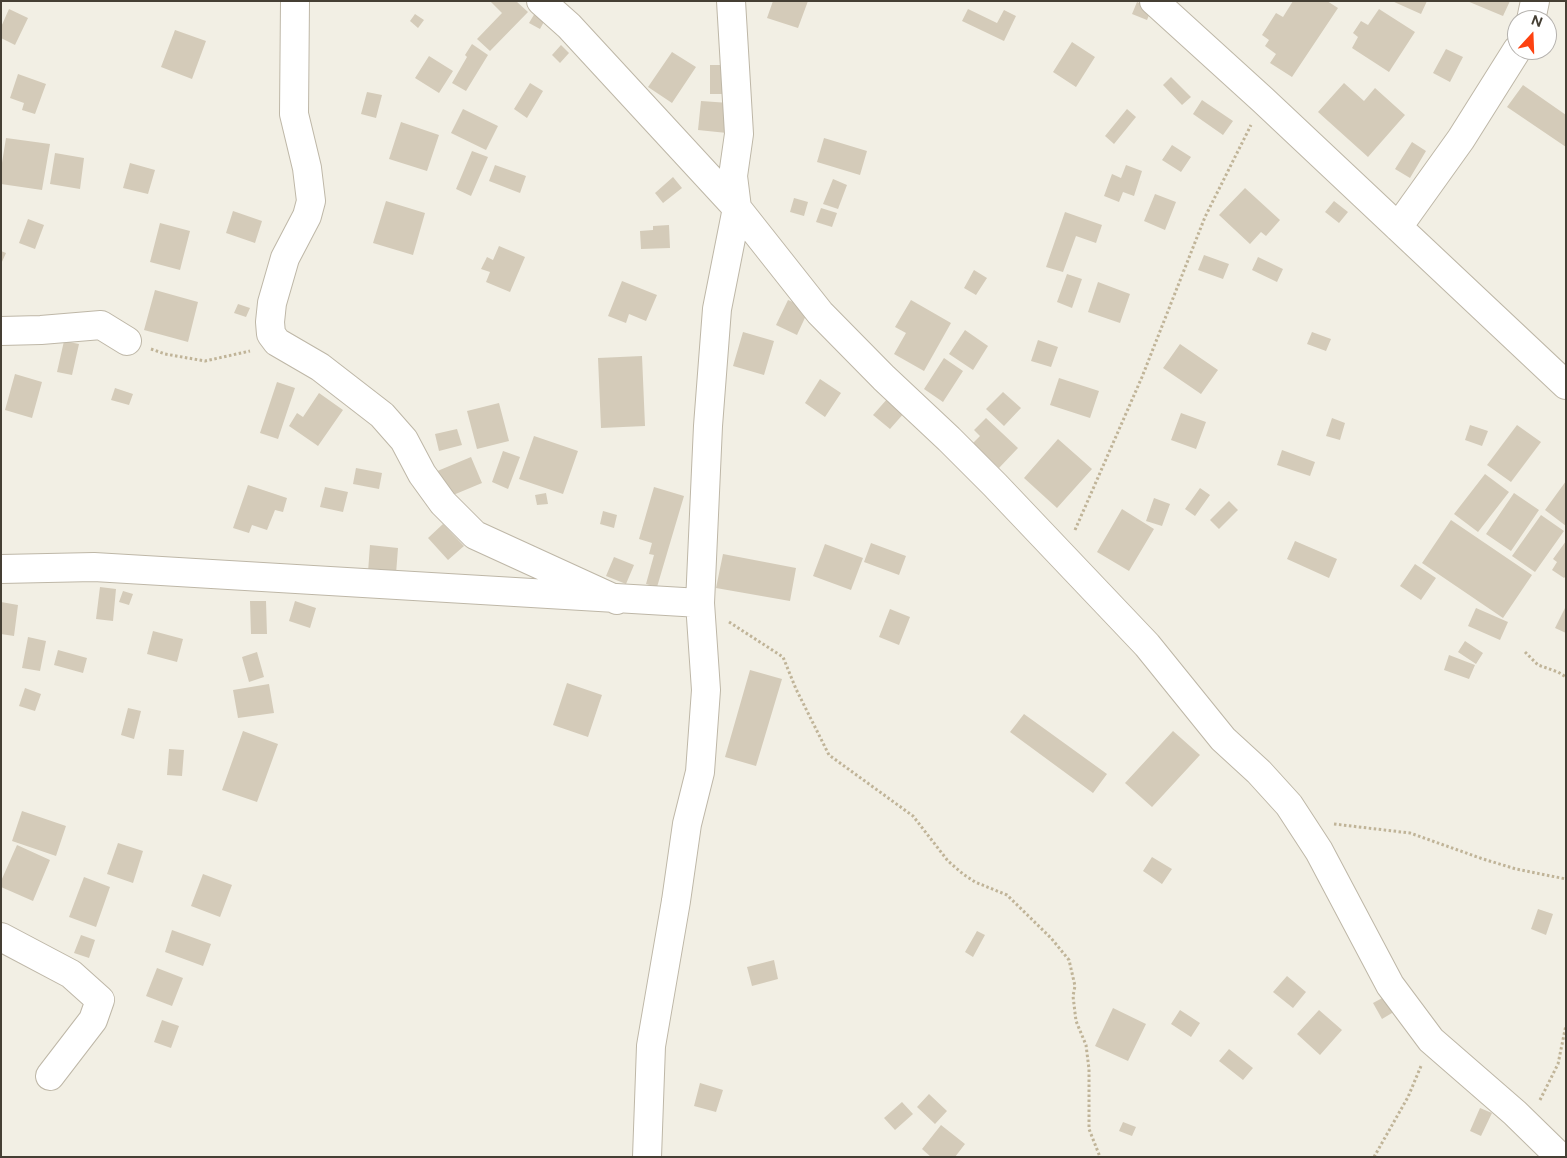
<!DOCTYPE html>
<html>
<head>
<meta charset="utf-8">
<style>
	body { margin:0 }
	#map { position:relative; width:1567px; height:1158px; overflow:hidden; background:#f2efe4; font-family:Figtree,sans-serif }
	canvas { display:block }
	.frame { position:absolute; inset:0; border:2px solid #453f34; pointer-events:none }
	.north { position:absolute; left:1507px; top:10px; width:50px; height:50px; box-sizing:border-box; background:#fff; border:1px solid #b5b2ae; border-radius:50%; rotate:20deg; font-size:14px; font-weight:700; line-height:20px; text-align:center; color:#453f34 }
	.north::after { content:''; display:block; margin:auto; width:18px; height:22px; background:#fd4211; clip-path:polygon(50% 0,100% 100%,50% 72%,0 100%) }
</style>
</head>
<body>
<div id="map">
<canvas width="1567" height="1158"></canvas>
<div class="frame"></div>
<div class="north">N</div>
</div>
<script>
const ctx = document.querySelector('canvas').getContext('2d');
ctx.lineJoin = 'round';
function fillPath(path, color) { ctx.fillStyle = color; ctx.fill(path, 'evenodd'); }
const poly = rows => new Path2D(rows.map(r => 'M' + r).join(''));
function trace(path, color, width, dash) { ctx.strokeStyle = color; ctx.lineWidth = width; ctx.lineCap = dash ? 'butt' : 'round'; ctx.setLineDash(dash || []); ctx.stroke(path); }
const building = poly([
	[490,1,516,1,528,12,490,51,477,39,502,13],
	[773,1,808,1,798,28,767,18],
	[1293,1,1327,1,1338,8,1292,77,1270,63,1276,54,1265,46,1269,40,1262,35,1276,13,1283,17],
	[1392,1,1427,1,1421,14],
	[1467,1,1510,1,1503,16],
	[1137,2,1152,8,1147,20,1132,14],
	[9,9,28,18,15,45,1,38,1,27],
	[968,9,997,23,1004,10,1016,16,1004,41,962,21],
	[1379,9,1415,32,1389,72,1352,48,1358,37,1353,33,1361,21,1368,25],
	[535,13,546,18,540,29,529,23],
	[415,14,424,20,418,28,410,21],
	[175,30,206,41,192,79,161,67],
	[1072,42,1095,57,1076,87,1053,72],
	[472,44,488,55,466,91,452,83,467,57,465,55],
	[561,45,569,53,560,63,552,55],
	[1446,49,1463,57,1450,82,1433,73],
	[672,52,696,67,672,103,648,87],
	[429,56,453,71,439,93,415,78],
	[710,65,727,65,727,94,710,94],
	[18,74,46,84,35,114,22,110,24,103,10,98],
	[1171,77,1191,97,1182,105,1163,85],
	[530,83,543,91,527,118,514,109],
	[1344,83,1364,101,1375,88,1405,115,1368,157,1318,112],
	[1523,85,1566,115,1566,147,1507,107],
	[367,92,382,95,376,118,361,114],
	[1202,100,1233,121,1223,135,1193,114],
	[701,101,729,103,727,133,698,130],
	[463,109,498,126,486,150,451,133],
	[1127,109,1136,117,1114,144,1105,136],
	[401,122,439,135,427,171,389,159],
	[6,138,50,144,42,190,1,184,1,169],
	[824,138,867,151,860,175,817,162],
	[1412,142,1426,151,1410,178,1395,169],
	[1172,145,1191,157,1181,172,1162,160],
	[472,151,488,157,471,196,456,189],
	[55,153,84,158,80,189,50,184],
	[130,163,155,170,148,194,123,188],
	[495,165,526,176,520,193,489,181],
	[1126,165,1142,171,1134,196,1123,192,1119,202,1104,196,1112,174,1121,178],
	[673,177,682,188,663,203,655,193],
	[833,179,847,185,838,209,823,204],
	[1245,188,1280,220,1266,236,1261,232,1250,244,1219,215],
	[1155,194,1176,202,1165,230,1144,221],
	[794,198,808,202,804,216,790,212],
	[386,201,425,213,413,255,373,243],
	[1334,201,1348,212,1339,223,1325,212],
	[821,208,837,213,832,227,816,222],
	[233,211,262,221,255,243,226,233],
	[1065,212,1102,225,1096,243,1076,236,1063,272,1046,267],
	[28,219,44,225,35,249,19,243],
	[160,223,190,231,180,270,150,262],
	[669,225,670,248,641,249,640,231,653,230,653,226],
	[499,246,525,257,510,292,486,282,490,272,481,269,487,257,493,260],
	[1,251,6,253,1,264],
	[1204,255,1229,264,1223,279,1198,270],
	[1258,257,1283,269,1277,282,1252,270],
	[974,270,987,278,976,295,964,288],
	[1067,274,1082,279,1072,308,1057,302],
	[622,281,657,295,646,321,629,314,626,323,608,316],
	[1098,282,1130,294,1120,323,1088,312],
	[155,290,198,302,188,342,144,330],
	[788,300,809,309,797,335,776,325],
	[911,300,951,323,924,371,894,354,906,333,895,327],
	[238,304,250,308,246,317,234,313],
	[965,330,988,346,973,370,949,354],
	[743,332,774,341,764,375,733,366],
	[1312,332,1331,339,1326,351,1307,344],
	[1038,340,1058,347,1051,367,1031,361],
	[64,341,79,344,72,375,57,372],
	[1180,344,1218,370,1201,394,1163,368],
	[642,356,645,426,601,428,598,358],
	[944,358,963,371,943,402,924,389],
	[15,374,42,382,32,418,5,410],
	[1059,378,1099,391,1090,418,1050,405],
	[820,379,841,393,825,417,805,403],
	[277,382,295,388,278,439,260,433],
	[115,388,133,394,129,405,111,400],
	[1003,392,1021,408,1004,426,986,409],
	[319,393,343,410,318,446,289,426,297,413,303,417],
	[888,398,905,412,890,429,873,415],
	[499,403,509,441,477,449,467,411],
	[1181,413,1206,422,1196,449,1171,440],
	[986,418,1018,448,999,468,973,443,980,436,974,430],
	[1332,418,1345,423,1340,440,1326,436],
	[1470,425,1488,431,1482,446,1465,440],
	[1517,425,1541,442,1511,482,1487,465],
	[457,429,462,445,439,451,435,434],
	[534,436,578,451,563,494,519,479],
	[1058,439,1092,469,1057,508,1024,478],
	[1282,450,1315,462,1310,476,1277,465],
	[503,451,520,457,508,489,492,482],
	[471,457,482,483,446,498,435,472],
	[356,468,382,473,379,489,353,484],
	[1485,474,1509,492,1478,532,1454,514],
	[1566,481,1566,526,1545,510],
	[248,485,287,498,283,512,275,510,267,530,252,525,249,533,233,528],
	[325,487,348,492,343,512,320,507],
	[654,487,684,496,657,587,646,584,654,555,649,554,652,543,639,539],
	[1200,488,1210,495,1195,516,1185,509],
	[546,493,548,504,537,505,535,495],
	[1514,493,1539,510,1511,551,1486,534],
	[1154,498,1170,504,1162,526,1146,521],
	[1229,501,1238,510,1219,529,1210,520],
	[1122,509,1154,529,1129,571,1097,552],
	[603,511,617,515,614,528,600,524],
	[1541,515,1564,531,1535,572,1512,556],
	[1451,520,1532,575,1503,618,1422,563],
	[443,524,464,546,448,560,428,538],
	[1295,541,1337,559,1329,578,1287,559],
	[1566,541,1566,576,1564,578,1552,570,1557,562,1553,559],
	[871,543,906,556,899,575,864,562],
	[825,544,863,558,851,590,813,576],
	[370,545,398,548,396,574,368,572],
	[723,554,796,568,790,601,716,588],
	[614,557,634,565,626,584,606,576],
	[1415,564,1436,578,1421,600,1400,586],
	[100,587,116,589,113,621,96,619],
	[123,591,133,594,129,605,119,602],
	[250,601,266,601,267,634,251,634],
	[295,601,316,608,310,628,289,621],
	[1,602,18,605,14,636,1,634],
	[1566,606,1566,633,1555,628],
	[1476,608,1508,622,1500,640,1468,626],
	[890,609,910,617,899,645,879,637],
	[153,631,183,639,177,662,147,654],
	[28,637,46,641,40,671,22,668],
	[1465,641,1483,653,1476,664,1458,652],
	[58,650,87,658,83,673,54,665],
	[257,652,264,677,249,682,242,657],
	[1449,655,1475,665,1469,679,1444,670],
	[750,670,782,679,756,766,725,757],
	[567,683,602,695,588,737,553,725],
	[269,684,274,713,238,718,233,690],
	[25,688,41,694,35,711,19,706],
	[128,708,141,711,134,739,121,735],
	[1024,714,1107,774,1093,793,1010,732],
	[243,731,278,744,257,802,222,790],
	[1173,731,1200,755,1152,807,1125,783],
	[169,749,184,750,182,776,167,775],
	[22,811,66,826,56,856,12,841],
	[118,843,143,851,133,883,107,874],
	[17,845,50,860,33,901,1,887,1,881],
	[1152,857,1172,869,1162,884,1143,871],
	[203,874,232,885,220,917,191,906],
	[84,877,110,887,96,927,69,917],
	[1538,909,1553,914,1546,935,1531,929],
	[172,930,211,944,203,966,165,952],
	[977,931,985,935,973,957,965,952],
	[81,935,95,940,89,958,74,953],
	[774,960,778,979,752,986,747,967],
	[157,968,183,978,172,1006,146,996],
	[1287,976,1306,992,1293,1008,1273,992],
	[1388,995,1397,1010,1382,1019,1373,1003],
	[1113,1008,1146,1024,1128,1061,1095,1046],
	[1180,1010,1200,1023,1191,1037,1171,1024],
	[1319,1010,1342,1030,1320,1055,1297,1034],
	[162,1020,179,1026,171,1048,154,1042],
	[1229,1049,1253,1068,1243,1080,1219,1061],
	[700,1083,723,1090,716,1112,694,1106],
	[929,1094,947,1111,935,1124,917,1107],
	[902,1102,913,1114,895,1130,884,1118],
	[1480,1108,1492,1113,1481,1136,1470,1131],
	[1123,1122,1136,1127,1132,1136,1119,1131],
	[941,1125,965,1144,955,1157,931,1157,922,1149]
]);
const path = poly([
	[151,349,165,354,205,361,250,351],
	[1075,530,1142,377,1205,217,1251,125],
	[729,622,783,657,796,689,829,755,913,816,948,861,963,874,975,882,1007,895,1051,938,1069,960,1075,986,1073,996,1076,1021,1086,1045,1089,1069,1089,1129,1100,1157],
	[1525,652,1538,665,1558,672,1566,677],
	[1334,824,1410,833,1483,859,1516,869,1566,879],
	[1540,1100,1558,1064,1566,1025],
	[1374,1157,1408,1097,1421,1066]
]);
const minor = poly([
	[295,1,294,114,307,168,311,201,307,216,285,258,272,303,270,322,271,334,277,342,320,367,382,415,404,440,422,474,443,503,475,535,617,600],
	[541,1,569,26,737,208,717,309,708,426,700,603,706,690,700,772,687,824,676,901,651,1046,647,1157],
	[731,1,739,134,733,176,737,208,820,313,884,378,949,439,995,485,1147,645,1223,739,1259,772,1289,805,1319,851,1390,985,1431,1040,1515,1113,1560,1157],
	[1154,1,1263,100,1566,385],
	[1531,20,1535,1],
	[1398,227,1461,139,1517,50],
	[1,331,41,330,101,325,127,341],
	[1,569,94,567,700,603],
	[1,937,71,974,100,1000,93,1020,50,1076]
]);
fillPath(building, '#d4cbb9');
trace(minor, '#beb7a7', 30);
trace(path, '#c0b498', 3, [2.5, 2.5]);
trace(minor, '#fff', 28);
</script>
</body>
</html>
